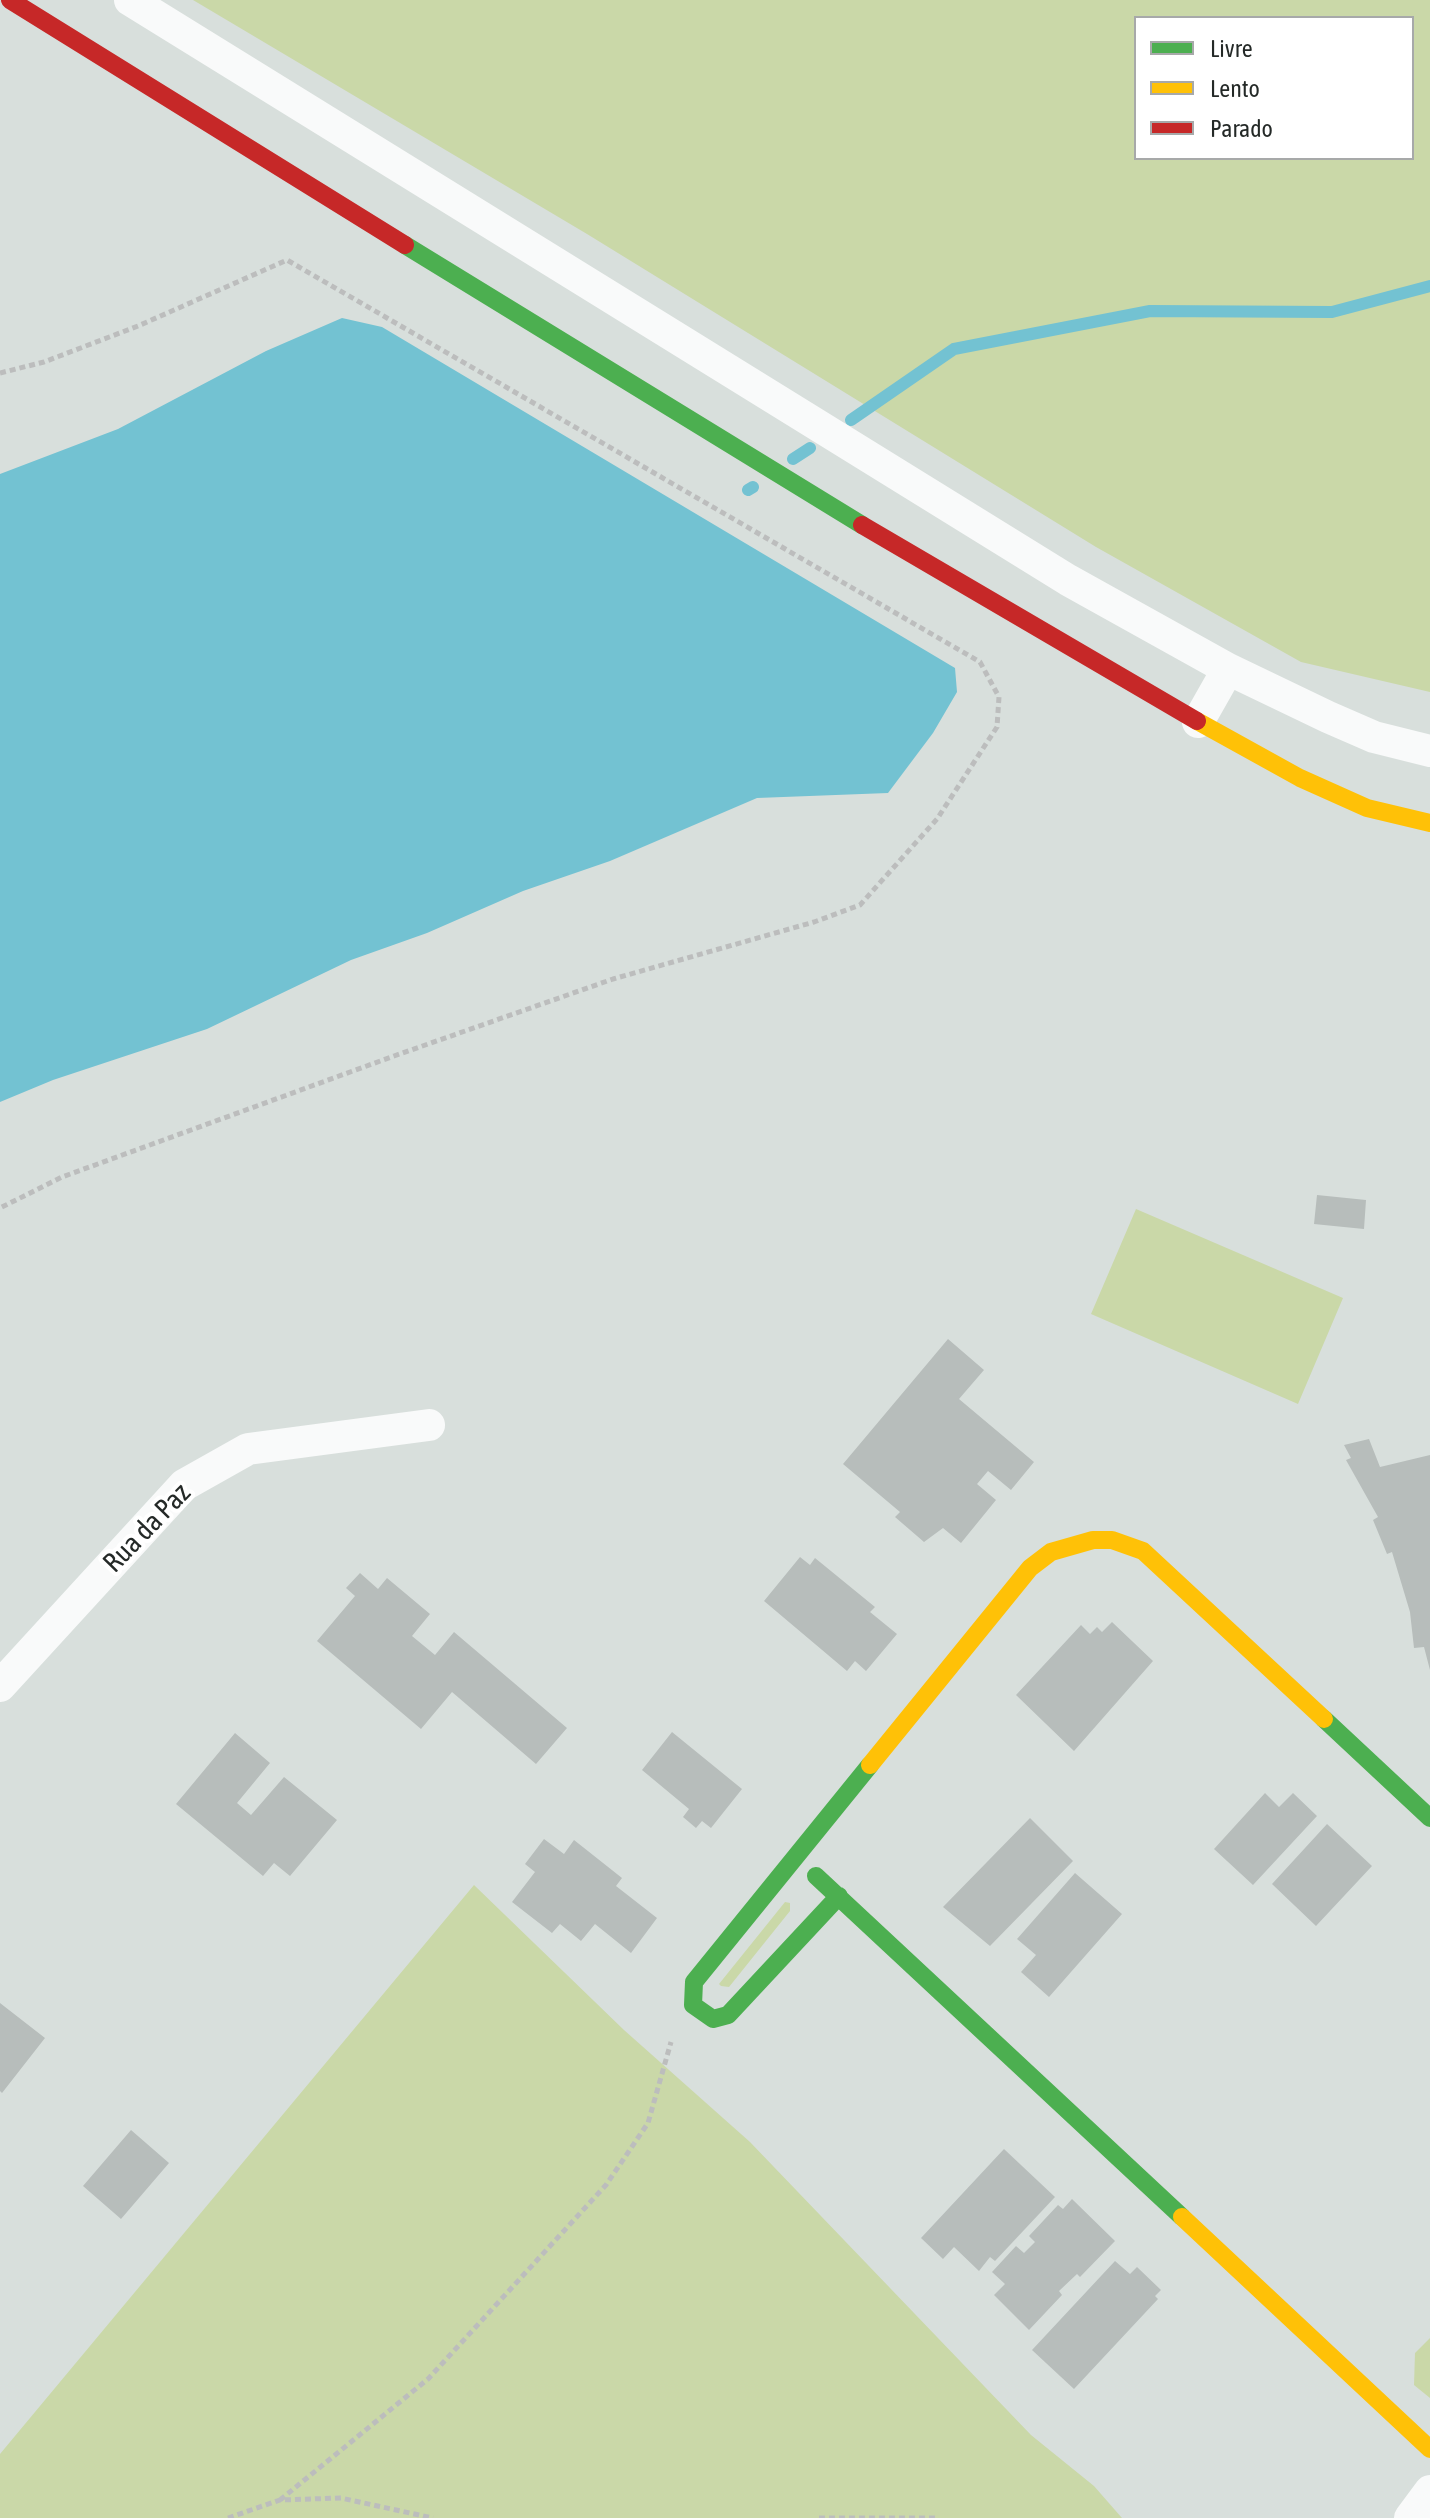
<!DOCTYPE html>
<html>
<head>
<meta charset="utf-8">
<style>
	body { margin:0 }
	#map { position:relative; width:1430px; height:2518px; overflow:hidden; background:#d8dfdc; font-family:"Asap Condensed",sans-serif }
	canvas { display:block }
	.legend { position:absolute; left:1134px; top:16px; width:280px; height:144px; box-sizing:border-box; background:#fff; border:2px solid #a7a9a9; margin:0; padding:10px 14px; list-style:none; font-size:24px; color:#242927 }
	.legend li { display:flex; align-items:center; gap:16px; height:40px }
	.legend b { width:40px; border:2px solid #a7a9a9 }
</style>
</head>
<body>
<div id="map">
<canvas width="1430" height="2518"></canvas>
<ul class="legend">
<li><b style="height:10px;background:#4caf50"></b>Livre</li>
<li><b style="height:10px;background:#ffc107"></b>Lento</li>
<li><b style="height:10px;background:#c62828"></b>Parado</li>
</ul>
</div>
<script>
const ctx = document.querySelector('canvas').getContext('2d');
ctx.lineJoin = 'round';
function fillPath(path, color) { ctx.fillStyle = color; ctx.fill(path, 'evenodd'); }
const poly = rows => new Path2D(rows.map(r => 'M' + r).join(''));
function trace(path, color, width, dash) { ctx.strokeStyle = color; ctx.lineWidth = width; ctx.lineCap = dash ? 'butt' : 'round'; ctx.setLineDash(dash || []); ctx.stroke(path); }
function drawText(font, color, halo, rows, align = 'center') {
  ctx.font = font + ' "Asap Condensed",sans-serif'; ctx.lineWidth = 8; ctx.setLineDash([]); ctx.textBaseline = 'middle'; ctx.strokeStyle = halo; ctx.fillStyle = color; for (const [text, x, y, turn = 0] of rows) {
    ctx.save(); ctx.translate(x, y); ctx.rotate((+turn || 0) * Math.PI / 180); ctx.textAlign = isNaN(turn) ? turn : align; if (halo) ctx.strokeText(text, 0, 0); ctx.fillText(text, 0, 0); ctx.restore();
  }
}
const green = poly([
	[193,0,1430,0,1430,692,1301,662,1096,547,587,234],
	[1136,18,1412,18,1412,158,1136,158],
	[1136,1209,1343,1298,1298,1404,1091,1314],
	[474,1885,624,2030,750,2142,1031,2435,1094,2486,1122,2518,0,2518,0,2454],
	[785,1902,790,1903,790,1911,729,1987,721,1986,719,1984],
	[1430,2338,1430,2398,1414,2385,1415,2353]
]);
const water = poly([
	[342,318,382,327,955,668,957,692,933,733,888,793,757,798,610,861,523,891,427,933,351,960,207,1029,53,1080,0,1102,0,474,118,429,266,351]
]);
const stream = poly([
	[851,420,954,349,1150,311,1332,312,1430,286],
	[793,459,810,448],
	[748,490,753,487]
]);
const building = poly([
	[1317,1195,1366,1200,1364,1229,1314,1224],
	[948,1339,984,1370,959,1399,1034,1462,1011,1490,988,1471,977,1484,996,1500,961,1543,943,1528,924,1542,895,1517,900,1512,843,1464],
	[1369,1439,1380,1467,1430,1455,1430,1670,1424,1647,1414,1648,1410,1612,1392,1552,1387,1554,1373,1520,1378,1517,1346,1460,1351,1458,1344,1445],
	[800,1557,810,1565,815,1558,875,1607,870,1612,897,1634,866,1671,855,1661,847,1671,764,1601],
	[360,1573,378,1589,387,1578,430,1614,412,1636,435,1655,454,1632,567,1728,536,1764,452,1692,421,1729,317,1641,355,1596,346,1588],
	[1112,1622,1153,1661,1074,1751,1016,1695,1081,1625,1090,1634,1097,1627,1102,1632],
	[672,1732,742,1789,711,1828,702,1821,696,1828,683,1817,689,1809,642,1770],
	[235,1733,270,1763,237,1803,251,1815,284,1777,337,1820,290,1876,274,1863,263,1876,176,1804],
	[1265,1793,1279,1807,1293,1793,1317,1816,1253,1885,1214,1849],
	[1030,1818,1073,1861,990,1946,943,1907],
	[1327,1824,1372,1866,1316,1926,1272,1884],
	[544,1839,564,1854,574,1840,622,1878,616,1886,657,1918,631,1953,595,1924,581,1941,560,1924,552,1933,512,1902,535,1872,525,1864],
	[1075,1873,1122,1914,1049,1997,1021,1972,1036,1955,1017,1939],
	[0,2003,45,2038,2,2093,0,2091],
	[131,2130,169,2163,121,2219,83,2186],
	[1004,2149,1055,2197,995,2261,990,2257,979,2271,954,2247,943,2259,921,2238],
	[1072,2199,1115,2241,1080,2277,1077,2274,1059,2291,1062,2295,1029,2330,994,2295,1005,2284,992,2272,1016,2246,1024,2253,1035,2242,1029,2236,1058,2205,1063,2209],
	[1115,2261,1130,2274,1137,2267,1161,2290,1155,2296,1158,2299,1074,2389,1032,2350]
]);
const path = poly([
	[0,373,44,362,138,326,287,260,980,662,999,697,997,727,937,819,860,905,814,922,613,979,394,1056,62,1177,0,1208],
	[280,2500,428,2379,606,2185,648,2123,671,2042],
	[228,2518,280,2500,341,2498,433,2518],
	[819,2518,938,2518]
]);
const street = poly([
	[130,0,1068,580,1228,669,1328,717,1374,737,1430,751],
	[1198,722,1228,669],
	[0,1686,184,1485,248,1449,429,1425],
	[1410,2518,1430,2491]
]);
const fast = poly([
	[405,245,862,525],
	[1324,1719,1430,1818],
	[816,1876,1182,2217],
	[839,1896,728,2015,713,2019,693,2005,694,1982,870,1765]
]);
const slow = poly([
	[1197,721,1300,778,1367,808,1430,823],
	[870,1765,1030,1568,1051,1552,1093,1540,1112,1540,1143,1551,1324,1719],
	[1182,2217,1430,2449]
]);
const jam = poly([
	[10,0,405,245],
	[862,525,1197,721]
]);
const streetNames = [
	["Rua da Paz",147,1528,-46]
];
fillPath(green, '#cad8a8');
fillPath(water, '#73c2d2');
trace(stream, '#73c2d2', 12);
fillPath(building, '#b7bdbb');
trace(path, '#bcbdbd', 5, [6, 4]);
trace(street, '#f9fafa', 32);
trace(fast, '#4caf50', 18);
trace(slow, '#ffc107', 18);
trace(jam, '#c62828', 18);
drawText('28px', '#242927', '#fff', streetNames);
</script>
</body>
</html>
